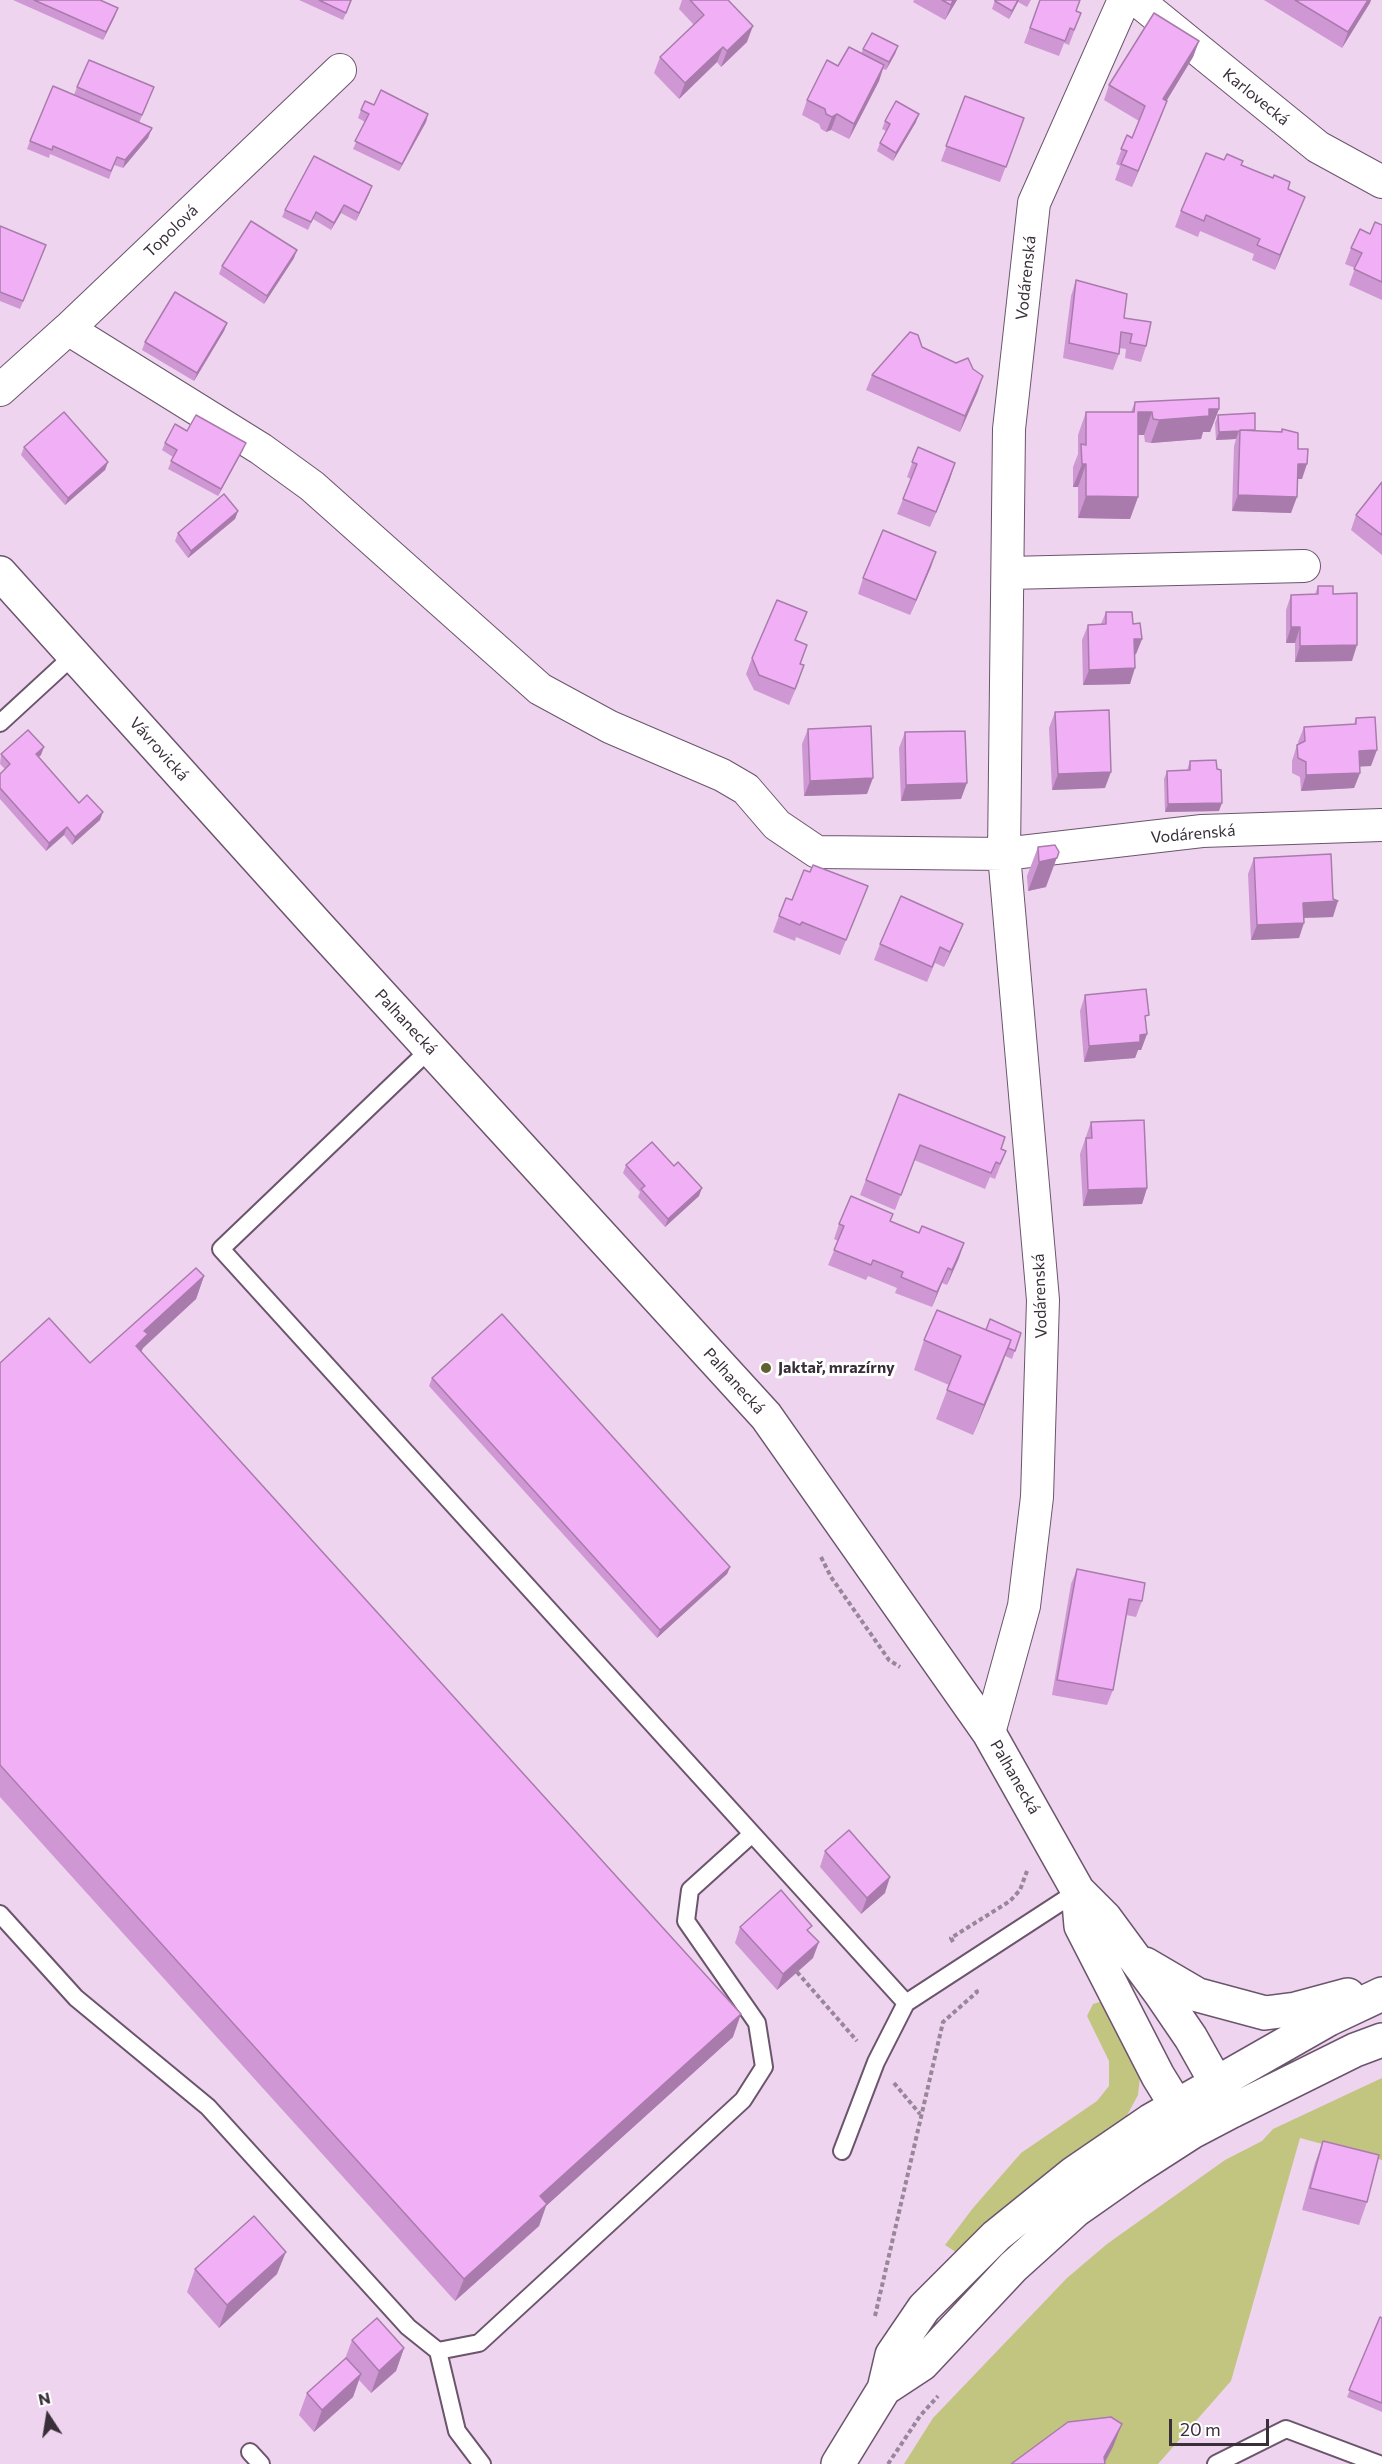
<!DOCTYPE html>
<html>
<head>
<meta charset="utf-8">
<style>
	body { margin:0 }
	#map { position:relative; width:1382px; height:2464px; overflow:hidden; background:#eed4ef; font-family:Commissioner,sans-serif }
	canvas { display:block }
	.north { position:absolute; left:18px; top:2386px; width:60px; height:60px; -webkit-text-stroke:4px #fff; paint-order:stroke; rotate:348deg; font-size:16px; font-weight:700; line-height:24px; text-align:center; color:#392f39 }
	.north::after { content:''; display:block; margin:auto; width:21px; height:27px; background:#392f39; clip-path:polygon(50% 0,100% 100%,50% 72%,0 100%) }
	.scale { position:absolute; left:1169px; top:2419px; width:100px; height:27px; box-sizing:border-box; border:3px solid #392f39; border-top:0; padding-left:8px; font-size:18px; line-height:21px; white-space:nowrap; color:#392f39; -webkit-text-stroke:4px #fff; paint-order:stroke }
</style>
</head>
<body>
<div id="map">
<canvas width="1382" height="2464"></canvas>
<div class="north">N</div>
<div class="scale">20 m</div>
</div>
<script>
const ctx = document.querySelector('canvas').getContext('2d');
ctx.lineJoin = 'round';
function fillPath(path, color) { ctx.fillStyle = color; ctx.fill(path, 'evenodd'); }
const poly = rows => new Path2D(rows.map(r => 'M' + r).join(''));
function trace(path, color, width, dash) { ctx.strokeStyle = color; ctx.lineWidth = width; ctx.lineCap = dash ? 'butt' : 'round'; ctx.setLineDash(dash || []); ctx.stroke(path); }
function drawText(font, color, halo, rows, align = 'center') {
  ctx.font = font + ' Commissioner,sans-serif'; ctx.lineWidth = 6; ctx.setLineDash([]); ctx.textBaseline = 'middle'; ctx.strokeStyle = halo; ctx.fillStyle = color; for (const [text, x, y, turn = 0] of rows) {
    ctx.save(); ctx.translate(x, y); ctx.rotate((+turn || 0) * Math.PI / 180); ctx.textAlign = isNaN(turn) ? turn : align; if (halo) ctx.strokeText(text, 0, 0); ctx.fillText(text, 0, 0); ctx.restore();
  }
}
const green = poly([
	[1106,2000,1140,2077,1138,2095,1124,2121,965,2258,945,2245,973,2208,1021,2153,1097,2101,1109,2086,1109,2061,1087,2016,1093,2004],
	[1382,2078,1382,2160,1300,2138,1231,2381,1158,2464,904,2464,933,2418,1067,2278,1107,2244,1225,2160,1262,2141,1273,2129]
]);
const path = poly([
	[821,1557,831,1577,889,1660,900,1667],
	[953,1942,951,1938,1010,1901,1020,1890,1027,1871],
	[797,1972,857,2041],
	[894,2083,920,2114],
	[875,2316,943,2022,977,1992,975,1987],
	[888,2464,920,2416,938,2396]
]);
const lane = poly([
	[0,723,74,655],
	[430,1049,221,1249,906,2003],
	[0,1914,76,1998,208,2107,408,2327,438,2351,479,2343,743,2100,764,2067,757,2023,686,1921,690,1890,752,1834],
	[842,2151,876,2062,906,2003,1078,1891],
	[438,2351,457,2431,482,2464],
	[250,2452,261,2464],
	[1216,2464,1286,2429,1379,2464]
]);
const street = poly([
	[1137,0,1318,147,1382,182],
	[68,329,261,449,312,486,540,689,610,727,722,775,746,789,777,825,817,852,1004,854,1202,831,1382,825],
	[0,390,68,329,340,70],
	[1008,573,1304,566],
	[989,1733,1024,1606,1037,1497,1043,1300,1004,854,1009,429,1034,203,1124,0]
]);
const secondary = poly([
	[0,573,318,926,766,1416,989,1733,1078,1891,1105,1918,1161,1994,1191,2038,1232,2111],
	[1078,1891,1081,1926,1158,2076,1187,2123],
	[1145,1964,1198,1995,1265,2013,1296,2009,1348,1995],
	[884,2389,922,2364,1013,2267,1076,2210,1133,2170,1192,2132,1232,2111,1355,2050,1382,2040],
	[838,2464,884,2389,892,2355,924,2308,996,2236,1074,2173,1150,2121,1329,2019,1382,1994]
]);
const wall = poly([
	[13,0,100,0,115,16,103,40],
	[299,0,352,0,343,20],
	[682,0,728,0,747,42,721,67,717,62,679,99,654,73,660,57,694,25,679,9],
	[914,0,957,0,945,20,913,2],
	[995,0,1031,0,1027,7,1018,2,1009,19,992,9],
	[1040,0,1081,13,1069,45,1064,43,1059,56,1024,43],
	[1264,0,1371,0,1342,48],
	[1199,41,1193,57,1166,101,1161,117,1132,187,1115,180,1120,166,1116,164,1127,135,1132,138,1139,121,1104,100,1109,85],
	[898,46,895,54,886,70,883,69,879,81,849,139,831,130,826,132,821,129,819,124,802,115,807,100,838,66,861,54,863,49],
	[77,87,148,102,139,123,152,128,148,138,123,168,114,165,109,179,50,154,49,158,27,149,30,141,74,95],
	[965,96,1024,118,1000,182,941,161],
	[361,110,428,114,426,122,399,171,353,149,365,122,358,118],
	[885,121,916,122,893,161,877,151,880,143,886,131,882,129],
	[1224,160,1242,165,1288,189,1299,212,1275,270,1252,260,1254,254,1200,231,1198,237,1175,227,1181,211],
	[369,194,356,221,341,213,331,230,313,219,308,230,282,217,285,210],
	[1382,225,1382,300,1349,285,1355,268,1345,264,1351,248],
	[0,226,46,245,20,309,0,301],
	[294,258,264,304,219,274,222,266],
	[1076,280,1124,318,1146,346,1141,362,1125,358,1126,349,1119,348,1119,354,1113,370,1063,358,1071,296],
	[227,323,224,331,194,381,142,350,145,342],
	[922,347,978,391,960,432,866,390,872,375],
	[1135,402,1219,409,1210,432,1203,432,1201,439,1151,443,1145,442,1144,435,1138,435,1138,497,1130,519,1078,518,1078,487,1073,487,1073,467,1078,454,1078,435,1086,412,1131,412],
	[1218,415,1255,431,1281,431,1282,429,1298,449,1302,479,1297,479,1291,513,1232,511,1234,446,1236,439,1216,440,1215,423],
	[187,431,243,450,218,496,168,469,173,457,162,450,165,443],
	[24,447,108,462,105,470,65,505,21,455],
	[918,447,950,479,930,527,897,514,911,479,907,477],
	[1382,482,1382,555,1351,530,1356,515],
	[238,511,235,519,188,558,175,541,178,533],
	[931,567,910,615,858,594,863,578],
	[1318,586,1333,594,1352,661,1295,662,1295,643,1286,643,1286,610,1291,595,1315,594],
	[1106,612,1133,624,1142,639,1136,654,1135,655,1130,684,1083,685,1082,640,1088,625,1101,624],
	[796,640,800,664,799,681,789,705,754,690,746,674,752,658],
	[1055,712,1105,788,1052,790,1049,728],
	[1356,718,1371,766,1360,766,1360,773,1354,788,1301,791,1300,777,1292,773,1292,761,1297,745,1299,745,1298,742,1304,727,1354,724],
	[808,729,867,794,804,796,802,744],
	[905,732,961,799,901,801,899,748],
	[1,754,41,755,38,757,79,803,100,820,72,845,64,835,46,851,0,799,0,774,5,769,0,764],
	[1190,761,1219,811,1165,812,1164,779,1167,771,1187,770],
	[1038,847,1046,887,1028,891,1027,876],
	[1254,858,1333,917,1304,918,1299,938,1251,940,1248,874],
	[810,872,868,886,840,955,796,937,795,941,773,932,779,916,792,900],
	[963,924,957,939,944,967,935,963,927,982,874,960,880,944],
	[1085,995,1147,1034,1141,1050,1138,1050,1135,1058,1084,1062,1080,1011],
	[899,1094,1006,1151,995,1179,990,1177,985,1189,914,1160,895,1210,860,1195],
	[1091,1122,1147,1188,1142,1204,1083,1206,1080,1154],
	[626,1165,674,1166,699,1196,665,1227,638,1197,640,1192,623,1173],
	[893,1214,890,1221,919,1233,964,1243,947,1285,942,1283,932,1307,895,1293,897,1288,868,1276,866,1280,828,1265,838,1241,834,1239,839,1224],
	[204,1276,196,1299,143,1348,141,1352,733,2037,546,2206,539,2226,455,2301,0,1797,0,1363,90,1363],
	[986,1330,1021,1333,1012,1359,1005,1356,973,1435,936,1419,949,1385,914,1370,924,1340],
	[432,1378,730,1567,727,1574,657,1638,429,1386],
	[1077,1569,1142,1601,1136,1617,1126,1615,1113,1690,1107,1705,1052,1695,1071,1584],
	[825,1851,885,1893,861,1914,820,1867],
	[740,1927,813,1958,777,1990,735,1943],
	[1323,2141,1367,2202,1359,2225,1302,2210,1315,2163],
	[195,2269,277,2274,219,2328,187,2292],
	[1382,2318,1382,2412,1347,2397],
	[352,2340,404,2348,396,2371,371,2393,359,2380,353,2397,314,2432,299,2415,307,2393,345,2359]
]);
const shadedWall = poly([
	[953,0,957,0,945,20],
	[1018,0,1019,0,1018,2,1009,19,1012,11],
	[1368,0,1371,0,1370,3,1342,48,1348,32],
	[118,8,115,16,103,40,106,32],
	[753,26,747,42,721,67,727,51],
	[1199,41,1193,57,1158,115,1163,99],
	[898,46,895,54,886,70,889,62],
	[723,47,717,62,679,99,685,83],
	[884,65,879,81,849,139,854,124],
	[1167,101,1161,117,1132,187,1138,171],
	[428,114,426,122,399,171,402,164],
	[837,114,831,130,826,132,832,117],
	[919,114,916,122,893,161,896,153],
	[151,130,148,138,123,168,125,160],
	[372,186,369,194,356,221,359,213],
	[1305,197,1299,212,1275,270,1280,255],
	[344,205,341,213,331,230,334,223],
	[297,250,294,258,264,304,267,296],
	[227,323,224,331,194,381,197,373],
	[983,376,978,391,960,432,965,416],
	[1209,409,1219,409,1210,432,1203,432,1201,439,1151,443,1159,420],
	[1138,412,1152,412,1144,435,1130,435],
	[1239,431,1236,439,1216,440,1219,432],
	[246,443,243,450,218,496,221,489],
	[108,462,105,470,65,505,68,498],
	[955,463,950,479,930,527,936,512],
	[1082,464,1086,464,1078,487,1073,487],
	[1298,464,1307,464,1302,479,1292,479],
	[1238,495,1297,497,1291,513,1232,511],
	[1086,496,1138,497,1130,519,1078,518],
	[238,511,235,519,188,558,191,551],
	[936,552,931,567,910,615,916,600],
	[1291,627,1300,627,1295,643,1286,643],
	[1134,639,1142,639,1136,654,1129,655],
	[1357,645,1352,661,1295,662,1300,646],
	[1135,668,1130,684,1083,685,1089,670],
	[44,747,41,755,33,762,36,754],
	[1377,750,1371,766,1354,767,1359,751],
	[1111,772,1105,788,1052,790,1058,774],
	[1360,773,1354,788,1301,791,1306,775],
	[873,778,867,794,804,796,810,781],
	[967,783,961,799,901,801,906,785],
	[1222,803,1219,811,1165,812,1168,804],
	[103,812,100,820,72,845,75,837],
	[67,827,64,835,46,851,49,843],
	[1059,852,1046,887,1028,891,1039,862],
	[1338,901,1333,917,1298,918,1303,903],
	[1304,923,1299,938,1251,940,1257,925],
	[963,924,957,939,944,967,950,952],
	[1147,1034,1141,1050,1138,1050,1135,1058,1084,1062,1089,1046],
	[702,1188,699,1196,665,1227,668,1219],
	[1147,1188,1142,1204,1083,1206,1088,1190],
	[964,1243,959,1258,947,1285,952,1270],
	[948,1268,942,1283,932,1307,937,1292],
	[204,1276,196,1299,143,1348,139,1357,136,1346,144,1331],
	[1011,1340,1000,1370,973,1435,984,1405],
	[730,1567,727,1574,657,1638,660,1630],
	[890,1877,885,1893,861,1914,867,1898],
	[819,1942,813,1958,777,1990,783,1974],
	[741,2014,733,2037,546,2206,539,2226,455,2301,464,2279,540,2196],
	[286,2252,277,2274,219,2328,227,2305],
	[404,2348,396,2371,371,2393,379,2371],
	[361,2374,353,2397,314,2432,322,2410],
	[1122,2424,1113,2447,1104,2464,1104,2457]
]);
const building = poly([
	[34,0,100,0,118,8,106,32,34,0],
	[319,0,351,0,346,13,319,0],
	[690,0,728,0,753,26,727,51,723,47,685,83,660,57,704,15,690,0],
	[942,0,953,0,951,5,942,0],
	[995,0,1018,0,1012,11,995,1,995,0],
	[1040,0,1080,0,1076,11,1081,13,1074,30,1070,28,1065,41,1030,28,1040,0],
	[1295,0,1368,0,1348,32,1295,0],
	[1154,13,1199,41,1163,99,1167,101,1138,171,1121,164,1127,151,1121,149,1127,135,1132,138,1145,106,1109,85,1154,13],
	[872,33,898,46,889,62,863,49,872,33],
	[849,47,884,65,854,124,837,114,832,117,826,114,825,109,807,100,827,60,838,66,849,47],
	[89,60,154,87,142,115,77,87,89,60],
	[53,86,152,128,151,130,125,160,117,157,111,171,53,146,52,150,30,141,53,86],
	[381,90,428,114,402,164,355,141,369,114,361,110,365,101,374,105,381,90],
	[965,96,1024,118,1006,167,946,146,965,96],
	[896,101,919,114,896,153,880,143,890,124,885,121,896,101],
	[1206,153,1224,160,1227,154,1243,161,1241,165,1273,178,1274,175,1290,182,1288,189,1305,197,1280,255,1257,245,1260,239,1206,215,1204,221,1181,211,1206,153],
	[314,156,372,186,359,213,344,205,334,223,316,212,311,222,285,210,314,156],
	[251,221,297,250,267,296,222,266,251,221],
	[1375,222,1382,225,1382,282,1354,269,1362,253,1351,248,1360,229,1370,234,1375,222],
	[0,226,46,245,23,301,0,292,0,226],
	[1076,280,1127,294,1124,318,1151,322,1146,346,1130,343,1132,334,1121,332,1119,354,1069,343,1076,280],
	[175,292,227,323,197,373,145,342,175,292],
	[910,332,918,335,922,347,956,363,968,358,973,369,983,376,965,416,872,375,910,332],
	[1219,398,1219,409,1209,409,1209,416,1159,420,1153,419,1152,412,1138,412,1138,497,1086,496,1086,464,1082,464,1081,444,1086,445,1086,412,1134,412,1135,402,1219,398],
	[64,412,108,462,68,498,24,447,64,412],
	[1255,413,1255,430,1240,430,1240,431,1219,432,1218,415,1255,413],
	[196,415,246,443,221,489,171,461,177,450,165,443,175,424,187,431,196,415],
	[1282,429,1298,433,1298,449,1308,449,1307,464,1298,464,1297,497,1238,495,1240,430,1282,432,1282,429],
	[918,447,955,463,936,512,903,499,917,464,912,462,918,447],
	[1382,482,1382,535,1356,515,1382,482],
	[224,494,238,511,191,551,178,533,224,494],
	[883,530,936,552,916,600,863,578,883,530],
	[1318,586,1333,586,1333,594,1357,593,1357,645,1300,646,1300,627,1291,627,1291,595,1318,594,1318,586],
	[777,600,807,612,795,640,807,645,800,664,804,665,795,689,759,675,752,658,777,600],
	[1106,612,1132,612,1133,624,1140,623,1142,639,1134,639,1135,668,1089,670,1088,625,1106,624,1106,612],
	[1109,710,1111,772,1058,774,1055,712,1109,710],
	[1375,717,1377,750,1359,751,1360,773,1306,775,1306,762,1298,758,1297,745,1305,741,1304,727,1356,724,1356,718,1375,717],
	[871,726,873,778,810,781,808,729,871,726],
	[28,730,44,747,36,754,79,803,87,795,103,812,75,837,67,827,49,843,0,788,0,774,10,764,1,754,28,730],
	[965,731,967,783,906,785,905,732,965,731],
	[1216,760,1217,769,1221,770,1222,803,1168,804,1167,771,1190,770,1190,761,1216,760],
	[1055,845,1059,852,1057,858,1039,862,1038,847,1055,845],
	[1331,854,1333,899,1338,901,1303,903,1304,923,1257,925,1254,858,1331,854],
	[813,865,868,886,846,940,802,922,800,925,779,916,786,898,792,900,804,870,810,872,813,865],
	[901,896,963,924,950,952,940,947,932,967,880,944,901,896],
	[1146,989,1149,1015,1145,1016,1147,1034,1140,1035,1140,1042,1089,1046,1085,995,1146,989],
	[899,1094,1005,1137,1001,1149,1006,1151,1000,1164,996,1162,991,1173,920,1145,901,1195,866,1180,899,1094],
	[1144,1120,1147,1188,1088,1190,1086,1138,1092,1138,1091,1122,1144,1120],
	[652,1142,674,1166,678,1162,702,1188,668,1219,641,1189,645,1186,626,1165,652,1142],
	[851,1196,893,1214,890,1221,919,1233,922,1226,964,1243,952,1270,948,1268,937,1292,901,1277,903,1272,873,1260,871,1265,834,1250,844,1226,839,1224,851,1196],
	[196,1268,204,1276,144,1331,148,1334,136,1346,741,2014,540,2196,547,2204,464,2279,0,1765,0,1363,49,1318,90,1363,196,1268],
	[937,1310,1011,1340,984,1405,947,1390,961,1356,924,1340,937,1310],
	[502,1314,730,1567,660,1630,432,1378,502,1314],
	[990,1319,1021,1333,1015,1351,1008,1348,1011,1340,986,1330,990,1319],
	[1077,1569,1145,1583,1142,1601,1129,1599,1113,1690,1057,1680,1077,1569],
	[849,1830,890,1877,867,1898,825,1851,849,1830],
	[781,1890,812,1926,807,1930,819,1942,783,1974,740,1927,781,1890],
	[1323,2141,1379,2155,1367,2202,1310,2188,1323,2141],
	[254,2216,286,2252,227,2305,195,2269,254,2216],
	[1380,2317,1382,2318,1382,2403,1349,2390,1380,2317],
	[377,2318,404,2348,379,2371,352,2340,377,2318],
	[346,2358,361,2374,322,2410,307,2393,346,2358],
	[1111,2417,1122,2424,1104,2457,1105,2464,1011,2464,1068,2422,1111,2417]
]);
const markers = [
	[766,1368,6,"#5f612f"]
];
const streetNames = [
	["Karlovecká",1256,97,39],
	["Topolová",171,231,-44],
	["Vodárenská",1026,278,-84],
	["Vávrovická",159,749,48],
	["Vodárenská",1193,834,-5],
	["Palhanecká",406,1022,47],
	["Vodárenská",1040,1296,-92],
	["Palhanecká",734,1381,48],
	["Palhanecká",1015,1777,60]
];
const poiNames = [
	["Jaktař, mrazírny",778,1368]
];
fillPath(green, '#c2c580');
trace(lane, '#6b556c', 20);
trace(street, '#6b556c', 34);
trace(secondary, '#6b556c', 36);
trace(path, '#988699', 4, [4.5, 3]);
trace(lane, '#fff', 16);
trace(street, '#fff', 32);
trace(secondary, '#fff', 33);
fillPath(wall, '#cf97d4');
fillPath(shadedWall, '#a97bac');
fillPath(building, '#f1b0f6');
trace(building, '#a97bac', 1.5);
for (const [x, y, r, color] of markers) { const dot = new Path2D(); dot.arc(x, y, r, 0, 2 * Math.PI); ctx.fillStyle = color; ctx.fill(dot); trace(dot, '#fff', 2); }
drawText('16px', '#392f39', '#fff', streetNames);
drawText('bold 16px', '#392f39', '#fff', poiNames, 'left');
</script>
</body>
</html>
